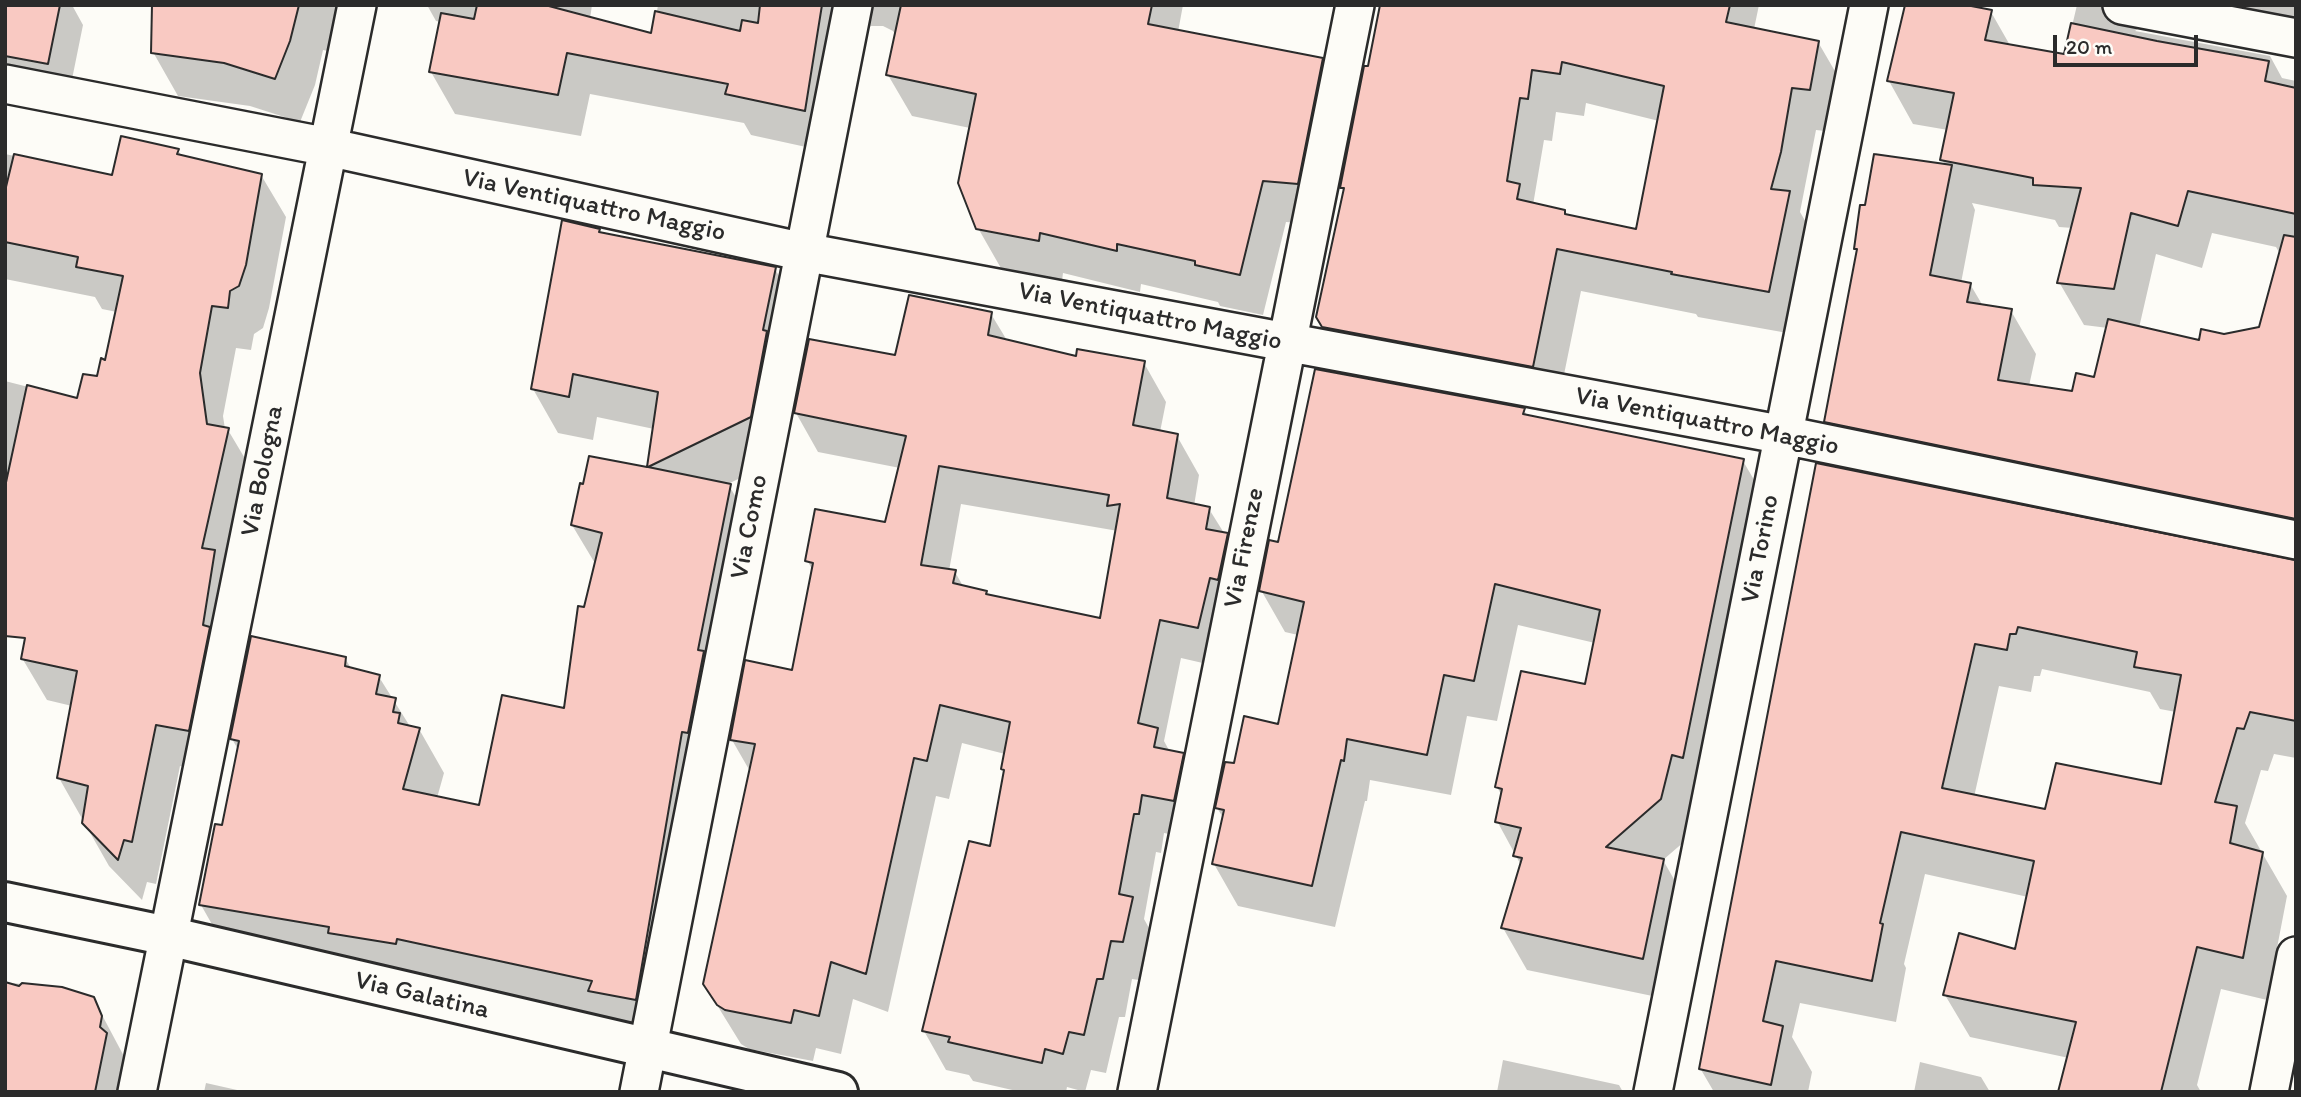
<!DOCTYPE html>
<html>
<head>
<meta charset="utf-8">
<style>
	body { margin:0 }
	#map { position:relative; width:2301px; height:1097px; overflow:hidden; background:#fdfcf7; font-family:Itim,sans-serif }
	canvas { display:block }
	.frame { position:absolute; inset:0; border:7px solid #2b2b2b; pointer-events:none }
	.scale { position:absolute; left:2053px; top:35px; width:145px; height:32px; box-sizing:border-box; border:4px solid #2b2b2b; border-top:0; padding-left:9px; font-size:21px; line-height:24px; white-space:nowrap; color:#2b2b2b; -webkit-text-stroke:5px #fdfcf7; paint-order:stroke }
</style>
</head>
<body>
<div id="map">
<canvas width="2301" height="1097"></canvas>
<div class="frame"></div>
<div class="scale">20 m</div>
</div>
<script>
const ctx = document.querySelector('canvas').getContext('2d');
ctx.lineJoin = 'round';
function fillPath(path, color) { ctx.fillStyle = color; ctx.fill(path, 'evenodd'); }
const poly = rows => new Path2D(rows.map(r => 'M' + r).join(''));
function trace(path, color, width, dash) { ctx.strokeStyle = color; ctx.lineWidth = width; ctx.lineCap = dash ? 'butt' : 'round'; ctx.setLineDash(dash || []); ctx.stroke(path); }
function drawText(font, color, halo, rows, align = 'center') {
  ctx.font = font + ' Itim,sans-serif'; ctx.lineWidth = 7; ctx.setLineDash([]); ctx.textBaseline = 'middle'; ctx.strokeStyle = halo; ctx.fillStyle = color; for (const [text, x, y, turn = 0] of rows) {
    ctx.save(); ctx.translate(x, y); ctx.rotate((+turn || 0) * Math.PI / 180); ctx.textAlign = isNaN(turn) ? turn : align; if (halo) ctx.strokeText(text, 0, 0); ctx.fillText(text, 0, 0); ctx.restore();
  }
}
const shadow = poly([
	[5,5,72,5,83,25,68,99,5,87],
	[154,5,357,5,348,55,323,50,315,85,300,122,250,106,178,96,153,52],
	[427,5,592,5,590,19,653,36,658,5,1183,5,1178,32,1322,59,1346,101,1321,225,1286,222,1263,315,1220,306,1218,302,1141,284,1140,292,1063,273,1062,281,1002,270,978,228,970,128,912,116,888,75,896,36,893,31,883,26,871,26,863,31,829,152,751,135,744,123,590,94,581,136,455,114,431,72,441,22,436,21],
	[1415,5,1759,5,1754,29,1818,42,1843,85,1834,132,1816,130,1800,212,1814,236,1793,334,1698,317,1696,314,1581,291,1557,409,1348,370,1318,317,1344,193,1342,188,1370,68],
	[1586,103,1659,121,1637,231,1567,216,1564,212,1533,205,1544,140,1552,141,1556,112,1584,116],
	[2077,5,2296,5,2296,54,2151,27,2139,28,2135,31,2270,56,2282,78,2296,81,2296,555,1850,464,1826,421,1858,252,1856,248,1946,166,1942,160,1948,130,1913,124,1889,81,1991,12,2011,47,2065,56],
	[1972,203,2055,220,2059,227,2073,228,2059,282,2084,325,2108,328,2096,379,2073,393,2029,386,2036,354,2011,311,1983,306,1970,284,1961,283,1975,210],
	[2212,233,2276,247,2280,254,2260,328,2200,342,2139,328,2156,254,2202,268],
	[178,150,182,157,261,175,286,217,269,308,263,328,254,334,251,350,236,348,223,416,225,429,228,430,253,472,212,772,180,766,156,884,147,882,142,900,109,866,59,778,72,706,47,700,22,658,29,626,5,543,5,381,79,400,98,378,107,362,117,312,102,309,95,297,5,279,5,154,113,177],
	[599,230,601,234,775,269,800,313,775,461,728,484,755,529,660,1043,226,949,201,905,223,827,239,751,232,739,345,658,352,670,379,677,411,728,419,729,444,773,437,798,481,807,565,710,596,565,572,525,649,469,654,429,597,417,593,440,558,433,533,389],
	[991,314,1008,342,1077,358,1144,363,1166,402,1160,432,1177,436,1199,475,1194,506,1209,509,1249,573,1220,667,1181,658,1164,741,1170,752,1182,755,1205,794,1196,839,1164,833,1161,853,1156,852,1144,919,1154,937,1145,981,1132,979,1125,1017,1119,1017,1106,1073,1091,1070,1085,1092,1067,1087,1066,1092,1021,1092,973,1081,969,1075,946,1070,924,1031,991,848,1005,774,1002,769,1005,754,962,743,949,799,936,796,888,1012,853,999,841,1054,816,1048,813,1061,749,1049,741,1044,704,984,751,773,732,740,793,672,813,571,807,560,886,524,900,468,818,452,796,413,897,357],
	[961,504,1118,531,1101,620,988,596,986,593,963,586,955,572,949,571],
	[1524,410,1528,417,1743,461,1767,502,1685,841,1663,860,1687,902,1667,999,1527,970,1503,928,1522,867,1497,821,1502,796,1497,787,1586,686,1595,643,1518,625,1497,721,1467,716,1451,795,1370,780,1367,801,1365,801,1335,927,1238,906,1214,864,1224,819,1217,808,1235,766,1279,727,1298,635,1285,632,1261,590,1280,544],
	[1817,465,2296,562,2296,758,2274,754,2268,771,2261,770,2245,823,2287,896,2267,1000,2221,989,2197,1085,2201,1092,2063,1092,2069,1058,1970,1037,1945,995,2017,951,2028,897,1925,874,1904,964,1906,968,1896,1022,1800,1003,1792,1037,1812,1072,1808,1092,1714,1092,1700,1068],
	[2042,669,2150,692,2160,709,2176,712,2162,787,2047,811,1974,797,1999,686,2031,692,2034,676,2040,676],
	[5,982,62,989,93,998,127,1062,128,1092,5,1092],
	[1503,1060,1619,1085,1623,1092,1497,1092],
	[1920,1062,1981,1077,1990,1092,1914,1092],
	[206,1083,246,1092,204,1092]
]);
const building = poly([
	[5,5,60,5,48,64,5,56,5,5],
	[152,5,299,5,290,41,275,79,224,63,151,53,152,5],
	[477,5,545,5,651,33,655,11,740,31,742,20,758,23,760,5,822,5,805,111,725,94,728,84,567,53,558,95,429,72,441,13,474,19,477,5],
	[901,5,1152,5,1148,24,1323,58,1298,184,1263,181,1240,275,1195,265,1195,261,1117,244,1117,251,1040,233,1039,241,976,229,958,183,976,94,886,75,901,5],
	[1380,5,1730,5,1726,22,1819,41,1810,90,1792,88,1781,152,1771,189,1790,191,1769,292,1671,274,1672,272,1557,249,1533,367,1322,327,1316,317,1344,188,1340,188,1364,66,1368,66,1380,5],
	[1562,62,1664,86,1636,229,1565,214,1565,210,1517,199,1520,184,1507,181,1520,98,1528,99,1532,70,1560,74,1562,62],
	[1905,5,1966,5,1992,10,1985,40,2064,54,2071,23,2157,41,2269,61,2265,81,2296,88,2296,214,2188,191,2178,226,2131,213,2114,289,2057,283,2081,188,2033,185,2033,178,1940,160,1954,93,1887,81,1905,5],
	[121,136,179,149,177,154,262,174,246,265,239,286,230,291,228,308,212,306,200,373,207,424,229,428,202,548,215,550,203,625,210,627,189,731,156,725,132,842,124,840,118,860,82,823,88,786,57,778,77,671,21,659,25,638,5,636,5,487,27,385,77,398,83,374,97,376,101,358,105,360,123,276,76,267,78,257,5,242,5,191,14,154,112,175,121,136],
	[1874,154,1952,165,1930,275,1971,283,1967,302,2012,309,1998,380,2072,391,2076,373,2094,377,2108,319,2199,340,2201,329,2224,334,2259,327,2284,235,2296,237,2296,519,1824,422,1857,249,1854,249,1860,205,1865,205,1874,154],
	[562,220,600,229,599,232,776,267,763,330,767,331,751,417,648,467,731,484,698,650,704,651,688,733,682,732,636,1000,588,991,592,981,397,939,396,944,328,933,329,927,199,905,215,824,222,825,239,741,230,739,251,636,346,657,345,666,380,675,376,694,396,698,393,712,400,713,398,723,420,728,403,789,479,805,502,695,564,708,578,606,584,607,602,533,571,525,580,483,583,484,589,456,647,467,658,392,573,374,569,397,531,389,562,220],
	[909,295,992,312,988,335,1076,356,1077,349,1145,361,1133,425,1178,434,1167,498,1210,507,1206,529,1228,533,1218,580,1210,578,1198,628,1160,620,1138,723,1158,728,1154,747,1184,753,1174,801,1142,795,1139,814,1134,814,1119,894,1133,897,1123,942,1111,941,1103,979,1097,979,1084,1035,1069,1032,1063,1054,1045,1049,1042,1063,948,1042,950,1037,922,1031,969,841,990,846,1004,770,1001,769,1010,722,940,705,927,761,914,758,866,974,831,962,819,1016,794,1010,791,1023,725,1010,717,1005,703,984,755,744,730,740,745,660,792,670,813,563,805,561,815,509,885,522,906,436,794,413,809,339,895,355,909,295],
	[939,466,1109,495,1107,506,1120,504,1100,618,986,594,987,591,953,583,956,570,921,565,939,466],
	[1315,369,1525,408,1523,414,1744,459,1683,758,1672,755,1661,799,1606,847,1664,859,1643,959,1501,928,1522,858,1513,856,1521,828,1495,822,1502,789,1495,787,1521,671,1585,684,1600,610,1495,584,1474,681,1444,675,1427,755,1347,739,1344,761,1341,760,1312,886,1212,864,1224,810,1215,808,1225,762,1234,763,1244,716,1278,724,1304,602,1259,591,1269,540,1278,542,1315,369],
	[1816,463,2296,560,2296,721,2250,712,2244,729,2237,728,2215,802,2237,806,2230,843,2263,852,2243,958,2197,947,2161,1092,2058,1092,2076,1022,1943,995,1959,933,2015,949,2034,861,1901,832,1880,923,1883,924,1872,981,1776,961,1763,1021,1783,1026,1771,1085,1699,1069,1816,463],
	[2018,627,2137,652,2134,667,2181,675,2161,784,2056,763,2045,809,1942,788,1975,644,2007,650,2010,634,2016,634,2018,627],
	[5,982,19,986,22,983,62,987,94,997,102,1016,100,1027,107,1033,95,1092,5,1092,5,982]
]);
const street = poly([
	[2122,5,2296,38],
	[5,84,328,147,804,252,1784,435,2296,540],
	[137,1092,357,5],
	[639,1092,853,5],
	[1137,1092,1355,5],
	[1653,1092,1869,5],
	[2269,1092,2296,956]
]);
const secondary = poly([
	[5,902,168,936,838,1092]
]);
const streetNames = [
	["Via Ventiquattro Maggio",594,206,12],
	["Via Ventiquattro Maggio",1150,317,11],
	["Via Ventiquattro Maggio",1707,422,11],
	["Via Bologna",263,471,-79],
	["Via Como",750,527,-79],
	["Via Firenze",1245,548,-79],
	["Via Torino",1761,549,-79],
	["Via Galatina",422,996,13]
];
fillPath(shadow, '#0003');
fillPath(building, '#f9c9c2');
trace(building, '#2b2b2b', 2);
trace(street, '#2b2b2b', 42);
trace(secondary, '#2b2b2b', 44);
trace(street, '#fdfcf7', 37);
trace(secondary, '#fdfcf7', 38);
drawText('26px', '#2b2b2b', '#fdfcf7', streetNames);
</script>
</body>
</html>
